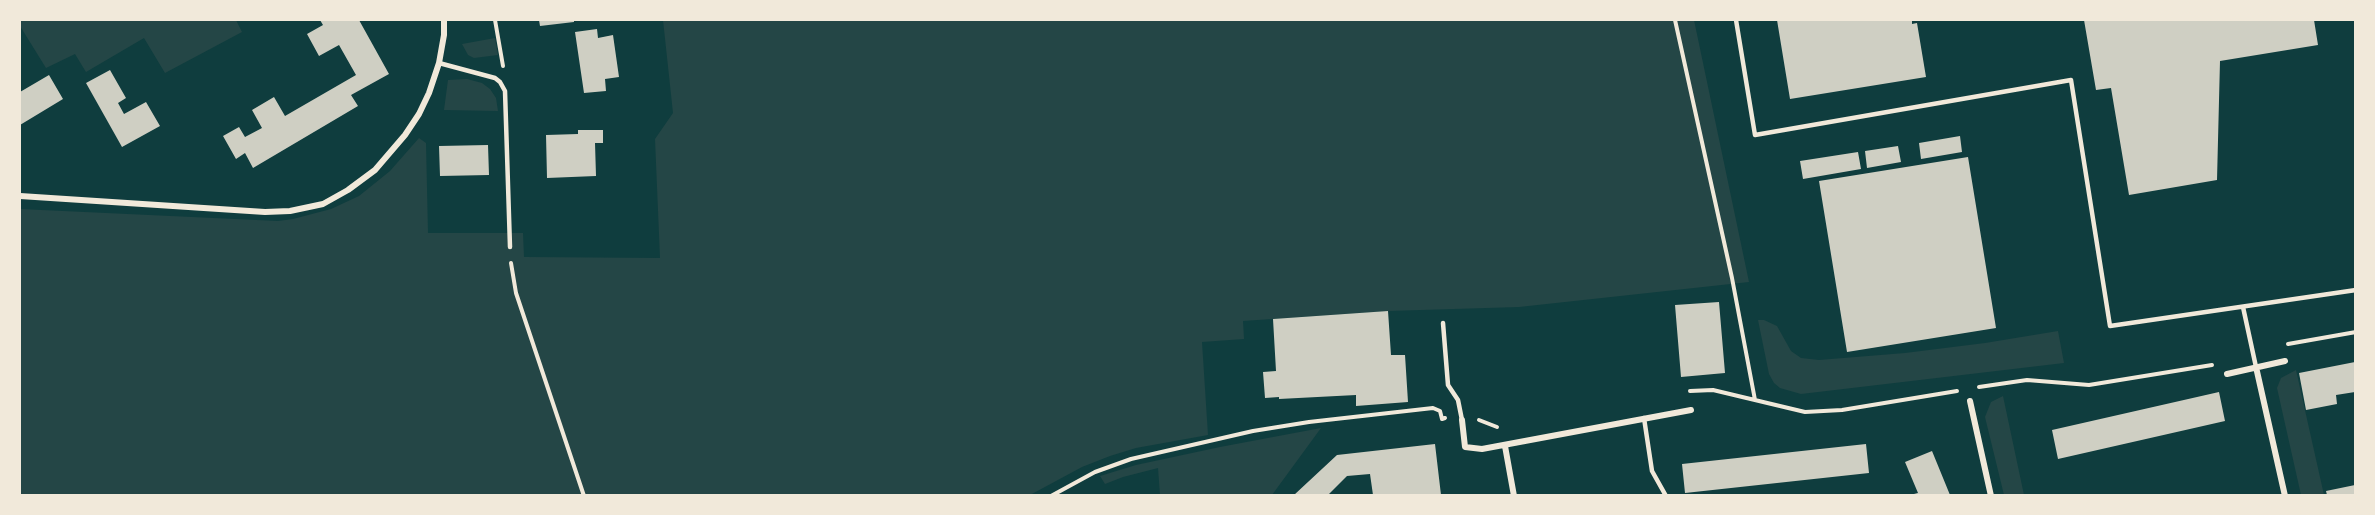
<!DOCTYPE html>
<html>
<head>
<meta charset="utf-8">
<style>
	body { margin:0 }
	#map { position:relative; width:2375px; height:515px; overflow:hidden; background:#0f3d3e; font-family:"Nunito Sans",sans-serif }
	canvas { display:block }
	.frame { position:absolute; inset:0; border:21px solid #f1e9da; pointer-events:none }
</style>
</head>
<body>
<div id="map">
<canvas width="2375" height="515"></canvas>
<div class="frame"></div>
</div>
<script>
const ctx = document.querySelector('canvas').getContext('2d');
ctx.lineJoin = 'round';
function fillPath(path, color) { ctx.fillStyle = color; ctx.fill(path, 'evenodd'); }
const poly = rows => new Path2D(rows.map(r => 'M' + r).join(''));
function trace(path, color, width, dash) { ctx.strokeStyle = color; ctx.lineWidth = width; ctx.lineCap = dash ? 'butt' : 'round'; ctx.setLineDash(dash || []); ctx.stroke(path); }
const green = poly([
	[20,20,236,20,242,32,165,73,144,38,86,72,75,54,46,68,20,26],
	[663,20,1694,20,1749,282,1519,307,1388,311,1243,321,1244,339,1202,342,1208,435,1136,448,1110,456,1082,467,1030,495,20,496,20,209,278,221,293,219,331,209,359,196,390,171,419,138,426,143,428,233,523,233,524,257,660,258,655,139,673,113],
	[495,38,498,55,474,58,468,55,462,44],
	[467,79,482,83,490,89,496,98,498,111,444,110,448,80],
	[1758,320,1764,320,1777,326,1791,351,1801,358,1819,360,1905,353,1985,343,2058,331,2064,363,1801,394,1780,388,1774,383,1769,374],
	[2296,370,2324,495,2301,495,2277,388,2281,378],
	[2003,396,2024,495,2004,495,1985,417,1991,402],
	[1321,428,1272,495,1160,495,1158,468,1123,477,1105,484,1100,476,1136,465,1220,447]
]);
const building = poly([
	[320,20,359,20,389,74,351,95,358,106,253,168,245,153,236,159,223,136,239,127,245,137,262,128,252,110,274,97,285,116,356,75,339,45,319,56,307,34,323,25],
	[539,20,574,20,574,22,540,26],
	[1777,20,1912,20,1912,24,1917,23,1926,77,1790,99],
	[2084,20,2314,20,2318,45,2220,61,2217,180,2129,195,2111,88,2096,90],
	[597,29,598,38,613,35,619,77,605,79,606,91,584,93,575,32],
	[110,70,126,98,118,103,124,114,146,102,160,126,122,147,86,83],
	[49,75,63,99,20,125,20,92],
	[578,130,603,130,603,143,595,143,596,176,547,178,546,135,578,134],
	[1960,136,1962,152,1921,159,1919,143],
	[488,145,489,175,440,176,439,146],
	[1898,146,1901,162,1867,168,1865,151],
	[1858,152,1861,169,1803,179,1800,161],
	[1968,157,1996,328,1847,352,1819,181],
	[1719,302,1725,373,1681,377,1675,305],
	[1388,311,1391,355,1405,355,1408,402,1356,406,1356,395,1279,399,1279,397,1265,398,1263,372,1276,371,1273,319],
	[2355,362,2355,392,2336,395,2337,404,2306,410,2299,373],
	[2219,392,2225,421,2058,459,2052,430],
	[1435,444,1441,495,1373,495,1370,474,1347,476,1328,495,1294,495,1337,455],
	[1866,444,1869,473,1685,493,1682,464],
	[1932,451,1950,495,1910,495,1918,493,1905,462],
	[2355,485,2355,495,2327,495,2326,491]
]);
const path = poly([
	[495,20,503,66],
	[1675,20,1732,278,1755,400],
	[511,263,516,293,584,496],
	[2288,344,2356,332],
	[1979,387,2027,380,2089,385,2212,365],
	[1690,391,1713,390,1805,412,1842,410,1957,391],
	[1479,420,1497,427],
	[1051,496,1095,472,1131,459,1253,431,1309,422,1433,408,1440,411,1442,419,1445,418]
]);
const service = poly([
	[1736,20,1755,135,2071,80,2110,326,2356,290],
	[439,63,495,78,500,82,505,91,510,247],
	[2243,307,2256,367],
	[1443,323,1448,385,1458,400,1462,420],
	[1644,418,1652,471,1666,496]
]);
const minor = poly([
	[20,196,265,212,290,211,323,204,348,190,375,170,405,135,419,114,429,93,439,63,444,35,444,20],
	[2256,367,2285,496],
	[2227,374,2285,361],
	[1970,401,1991,496],
	[1462,420,1465,447,1482,449,1691,410],
	[1505,446,1514,496]
]);
fillPath(green, '#244646');
fillPath(building, '#cfcfc3');
trace(path, '#f1e9da', 4);
trace(service, '#f1e9da', 4.5);
trace(minor, '#f1e9da', 6);
</script>
</body>
</html>
